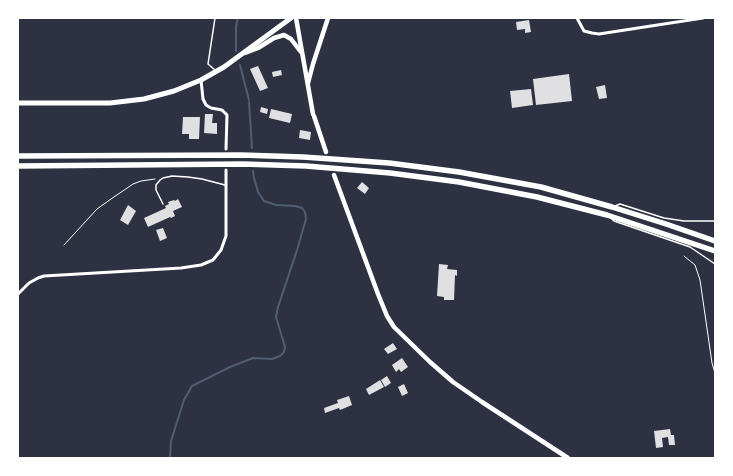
<!DOCTYPE html>
<html>
<head>
<meta charset="utf-8">
<style>
	body { margin:0 }
	#map { position:relative; width:733px; height:476px; overflow:hidden; background:#2d3142; font-family:Cabin,sans-serif }
	canvas { display:block }
	.frame { position:absolute; inset:0; border:19px solid #fff; pointer-events:none }
</style>
</head>
<body>
<div id="map">
<canvas width="733" height="476"></canvas>
<div class="frame"></div>
</div>
<script>
const ctx = document.querySelector('canvas').getContext('2d');
ctx.lineJoin = 'round';
const poly = rows => new Path2D(rows.map(r => 'M' + r).join(''));
function trace(path, color, width, dash) { ctx.strokeStyle = color; ctx.lineWidth = width; ctx.lineCap = dash ? 'butt' : 'round'; ctx.setLineDash(dash || []); ctx.stroke(path); }
function fillPath(path, color) { ctx.fillStyle = color; ctx.fill(path, 'evenodd'); }
const stream = poly([
	[236,51,236,26,238,18],
	[240,65,249,100],
	[249,102,252,148],
	[170,458,171,441,184,400,192,386,230,367,253,358,272,359,280,356,284,352,285,347,276,317,278,307,297,250,306,219,305,212,302,208,295,206,276,205,264,201,258,192,254,178,253,171]
]);
const building = poly([
	[529,20,531,32,525,33,525,29,517,30,516,22],
	[258,66,268,88,260,91,250,69],
	[281,70,282,75,273,77,272,72],
	[569,74,572,101,536,105,533,79],
	[605,85,607,98,599,99,596,87],
	[531,89,533,105,512,108,510,91],
	[261,107,268,109,267,114,260,112],
	[271,109,292,114,290,123,269,118],
	[205,114,213,114,212,123,217,123,217,134,204,133],
	[183,117,200,117,199,139,189,139,189,134,182,134],
	[300,130,311,132,310,140,299,138],
	[362,182,369,188,365,194,357,188],
	[178,199,182,207,173,211,175,216,171,218,170,217,148,227,144,218,166,208,165,206,169,204,168,202,174,200,175,201],
	[128,205,136,211,128,225,120,220],
	[163,228,167,238,160,241,156,230],
	[439,264,448,265,447,269,457,270,457,276,455,275,454,300,444,300,444,297,437,296],
	[393,343,397,349,388,354,384,349],
	[402,358,408,367,401,372,399,369,396,372,392,365],
	[387,376,391,383,385,387,381,380],
	[380,380,384,387,369,395,366,389],
	[404,384,408,393,402,396,398,387],
	[349,396,352,405,340,410,339,408,325,413,324,408,338,403,337,400],
	[670,429,671,435,674,435,675,445,669,445,668,437,662,438,663,447,656,448,654,431]
]);
const path = poly([
	[64,245,97,209,111,199,133,184,141,181,155,179],
	[684,256,695,265,700,280,712,363,715,373]
]);
const service = poly([
	[215,18,208,64,215,70],
	[163,204,156,190,156,185,160,180,163,178,172,176,188,177,202,179,225,185],
	[615,206,620,204,664,218,684,221,715,221],
	[612,219,614,221,690,247,715,264]
]);
const minor = poly([
	[577,18,584,31,592,33,599,34,703,18],
	[201,80,203,99,206,105,211,108,222,110,227,115,226,149],
	[18,294,29,283,38,278,44,276,181,268,201,265,213,260,221,250,226,236,226,170]
]);
const secondary = poly([
	[296,18,313,114],
	[245,53,258,48,274,38,284,35,291,39,301,52],
	[308,83,313,64,328,18],
	[314,116,326,152],
	[334,175,378,294,387,316,394,327,430,362,453,382,482,402,568,458]
]);
const primary = poly([
	[18,103,110,103,144,99,174,91,201,80,224,67,291,18]
]);
const motorway = poly([
	[18,156,241,155,303,157,389,163,459,172,541,187,612,207,666,224,715,241],
	[18,166,242,164,306,166,390,173,459,182,537,197,607,215,715,251]
]);
trace(stream, '#4f5d75', 2);
fillPath(building, '#e0e0e3');
trace(path, '#fff', 1);
trace(service, '#fff', 1.5);
trace(minor, '#fff', 3);
trace(secondary, '#fff', 4.5);
trace(primary, '#fff', 5);
trace(motorway, '#fff', 5.5);
</script>
</body>
</html>
